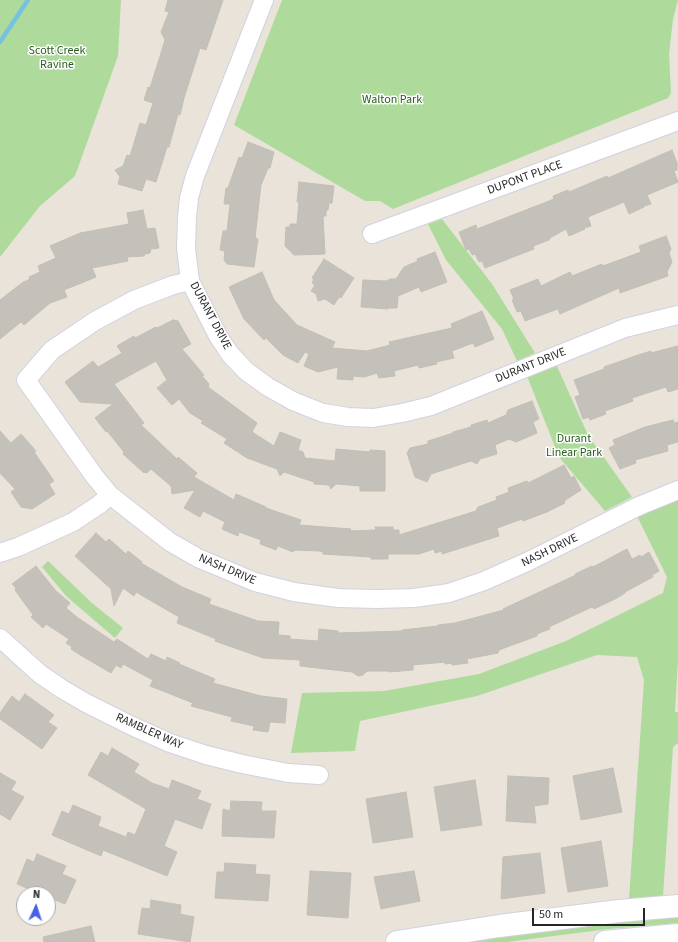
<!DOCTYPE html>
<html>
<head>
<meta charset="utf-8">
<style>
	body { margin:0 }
	#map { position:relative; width:678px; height:942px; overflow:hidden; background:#e9e3da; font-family:"Source Sans 3",sans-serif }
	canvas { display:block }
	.north { position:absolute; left:16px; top:886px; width:40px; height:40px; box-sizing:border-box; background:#fff; border:1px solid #a9a9a9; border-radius:50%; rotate:3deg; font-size:11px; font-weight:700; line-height:16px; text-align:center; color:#272727 }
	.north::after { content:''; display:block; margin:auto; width:14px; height:18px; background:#4860e7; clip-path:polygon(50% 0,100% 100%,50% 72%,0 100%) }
	.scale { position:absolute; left:532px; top:908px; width:113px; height:18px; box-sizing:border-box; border:2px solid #272727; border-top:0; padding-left:5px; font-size:12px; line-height:14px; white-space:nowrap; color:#272727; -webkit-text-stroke:3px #fff; paint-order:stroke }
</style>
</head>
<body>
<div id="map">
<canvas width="678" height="942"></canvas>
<div class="north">N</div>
<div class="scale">50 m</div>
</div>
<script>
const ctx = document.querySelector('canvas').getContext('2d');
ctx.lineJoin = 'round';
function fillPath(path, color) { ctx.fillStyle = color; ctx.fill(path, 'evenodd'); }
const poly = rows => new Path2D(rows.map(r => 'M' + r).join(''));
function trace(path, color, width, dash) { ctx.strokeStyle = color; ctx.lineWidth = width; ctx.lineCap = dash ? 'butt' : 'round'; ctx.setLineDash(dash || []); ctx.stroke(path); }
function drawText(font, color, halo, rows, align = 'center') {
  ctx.font = font + ' "Source Sans 3",sans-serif'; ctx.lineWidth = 3; ctx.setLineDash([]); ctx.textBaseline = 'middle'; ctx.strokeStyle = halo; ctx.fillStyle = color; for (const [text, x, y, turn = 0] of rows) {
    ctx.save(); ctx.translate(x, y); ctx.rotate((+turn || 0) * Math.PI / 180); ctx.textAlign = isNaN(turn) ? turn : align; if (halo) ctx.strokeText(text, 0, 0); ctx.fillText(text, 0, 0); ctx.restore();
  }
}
const green = poly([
	[0,0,121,0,118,56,75,176,40,206,0,257],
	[282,0,678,0,673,19,669,54,671,93,668,98,393,209,380,201,365,201,234,125],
	[442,219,492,284,535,353,517,361,502,329,446,260,428,224],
	[556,364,588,435,632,497,605,511,559,457,527,376],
	[678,498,678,660,675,712,678,712,678,743,673,747,663,896,629,899,644,680,637,657,597,655,477,696,360,721,355,751,291,753,302,693,384,691,479,674,566,641,663,593,667,577,637,516],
	[48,561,92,603,123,628,115,638,66,596,42,567],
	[678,915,678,923,608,929,507,942,449,942]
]);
const stream = poly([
	[0,42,28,0]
]);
const building = poly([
	[168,0,223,0,206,50,200,48,184,98,180,115,178,114,169,147,167,147,156,182,146,179,142,191,118,184,120,177,115,170,123,166,127,155,130,156,140,123,146,125,153,103,144,100,148,87,150,88,165,40,161,32,169,12,165,11,168,0],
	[248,142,274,152,270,168,268,168,261,185,255,238,258,239,254,267,227,264,224,260,225,251,220,250,223,231,227,231,230,204,224,204,226,188,228,188,239,157,242,158,248,142],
	[672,150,677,163,677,170,674,171,678,182,647,195,651,204,644,206,644,207,629,214,624,202,588,217,591,226,584,228,585,229,569,236,566,229,550,238,549,240,533,246,534,249,485,268,482,261,479,262,475,254,472,255,469,249,466,250,459,232,476,225,477,229,554,199,553,196,568,190,569,192,607,176,608,178,672,150],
	[299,182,334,186,332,203,329,203,328,210,326,210,326,216,323,216,325,254,294,255,285,246,286,227,290,227,290,224,297,224,299,202,297,202,299,182],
	[143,210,147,229,155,228,159,248,151,249,150,253,145,254,144,256,127,257,128,261,92,268,96,277,64,290,67,297,50,303,24,325,21,322,0,339,0,300,22,283,30,279,29,277,40,272,38,266,56,258,50,246,80,233,129,224,127,213,143,210],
	[666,236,671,249,669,253,672,262,667,272,668,276,620,293,619,288,560,314,558,309,525,321,521,311,517,312,512,300,514,299,510,290,538,279,541,286,570,272,572,276,602,264,603,266,641,252,639,246,666,236],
	[435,252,447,282,421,292,419,287,398,296,397,308,388,308,388,309,361,307,363,280,386,281,390,279,396,279,404,267,418,261,417,259,435,252],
	[324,259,354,278,341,298,339,297,334,305,325,299,318,301,316,294,311,291,315,285,312,283,314,279,312,278,324,259],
	[262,272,274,300,297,325,335,342,332,348,367,351,390,345,389,342,452,328,451,324,482,311,494,339,475,347,473,343,452,351,454,358,436,362,437,364,419,368,418,365,394,371,395,376,379,378,377,373,364,377,353,376,353,380,337,379,338,367,318,372,304,366,309,354,305,352,298,363,283,355,266,338,264,340,244,319,229,287,262,272],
	[173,320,178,321,191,344,182,349,204,375,202,376,209,384,208,387,257,423,252,432,274,446,280,432,301,440,298,450,303,452,305,458,335,461,336,449,370,452,370,450,385,451,385,491,360,491,360,486,336,484,331,489,329,485,314,484,314,482,284,472,280,476,277,469,247,458,224,443,227,439,201,423,203,421,190,413,179,399,172,405,157,388,167,380,156,361,114,384,144,423,141,425,177,459,178,457,197,473,194,477,234,500,236,494,266,507,266,508,301,520,299,525,351,529,350,531,376,530,375,527,393,527,393,530,399,530,399,535,476,511,478,507,497,500,496,497,509,492,508,488,527,481,528,483,564,465,571,478,574,476,581,490,564,501,565,503,547,512,523,521,522,519,497,528,499,536,442,554,442,551,435,553,434,549,419,554,388,554,388,559,371,559,371,557,323,554,323,552,320,551,294,550,293,552,278,546,276,550,260,544,261,540,239,532,238,536,222,529,225,522,203,511,200,517,184,508,195,490,172,494,171,486,151,469,147,473,145,472,144,473,123,454,124,452,107,431,106,432,95,418,113,404,80,402,65,382,93,361,98,367,122,353,117,346,134,336,135,338,156,327,157,328,173,320],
	[678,346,678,389,668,392,666,387,632,398,633,401,605,411,606,414,590,420,589,417,583,419,575,397,580,395,574,380,604,369,604,367,635,356,651,351,651,353,678,346],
	[532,401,539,419,533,422,537,433,516,442,509,439,495,445,497,454,480,459,477,464,471,461,431,474,427,482,415,477,407,453,410,448,428,444,428,441,453,433,453,432,471,427,471,425,487,420,488,423,506,415,508,410,532,401],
	[673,420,674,423,678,422,678,442,667,445,668,451,635,460,636,463,620,469,609,448,615,445,613,440,645,427,673,420],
	[0,431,11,443,21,434,36,451,34,452,54,481,49,484,55,494,32,509,21,507,11,492,15,489,0,473,0,431],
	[96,533,106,542,109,539,126,554,128,551,142,562,141,563,182,587,211,599,209,604,258,621,279,622,278,635,290,636,290,639,318,641,319,629,338,631,338,633,402,631,402,630,438,626,438,625,455,623,504,610,503,609,576,575,575,574,592,566,593,567,627,549,632,559,640,555,641,557,649,552,659,571,652,575,653,577,625,592,625,593,617,598,594,609,592,607,549,627,550,629,537,634,537,636,499,650,498,653,467,659,468,663,452,665,452,663,445,664,445,662,413,665,413,670,389,672,388,671,367,671,363,675,358,676,352,672,300,666,300,660,263,658,215,641,216,639,177,623,179,617,136,592,134,596,123,588,114,606,111,589,75,556,96,533],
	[36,566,55,590,70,603,66,608,78,618,114,642,117,639,148,659,151,654,166,661,167,657,180,663,179,664,215,679,213,683,261,696,287,699,285,723,270,722,268,732,253,730,254,726,231,721,232,717,191,706,193,703,150,686,153,680,123,664,121,668,116,665,111,673,82,656,71,649,72,647,66,643,69,639,46,624,43,628,31,617,33,615,15,590,16,588,12,584,36,566],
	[25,694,54,715,48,722,57,728,42,749,0,719,0,713,12,696,19,702,25,694],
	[112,748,139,764,134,772,152,783,169,789,172,780,201,791,197,799,211,804,202,829,175,819,164,846,177,852,167,876,103,850,101,856,52,835,62,811,69,814,73,805,101,817,98,826,126,837,128,832,135,835,146,809,88,775,101,752,108,756,112,748],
	[613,768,622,812,581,820,573,776,613,768],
	[0,773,16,782,11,790,24,797,10,820,0,814,0,773],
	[508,776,549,778,548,804,534,806,536,823,506,821,508,776],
	[475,780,482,825,441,831,434,787,475,780],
	[406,792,413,837,373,843,366,799,406,792],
	[231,801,262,802,261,811,276,811,274,838,222,836,223,809,230,811,231,801],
	[601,841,608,886,568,892,561,848,601,841],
	[540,853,545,893,501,899,503,857,540,853],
	[37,854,66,866,62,874,76,880,65,904,48,897,48,894,41,894,17,884,27,859,34,862,37,854],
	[225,863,256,865,255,874,270,875,268,901,215,898,217,872,224,872,225,863],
	[310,871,351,873,348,918,307,915,310,871],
	[414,871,420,901,381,909,374,877,414,871],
	[151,900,181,905,180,914,194,917,190,942,138,934,142,908,150,909,151,900],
	[91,926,95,942,44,942,43,937,91,926]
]);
const street = poly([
	[264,0,195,176,189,198,187,217,186,248,190,281,218,336,230,354,246,371,268,387,293,401,323,413,348,417,373,418,402,413,431,406,625,328,678,315],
	[372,234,678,121],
	[190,281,173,285,134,300,95,321,52,350,26,380,95,477,110,495,170,542,198,558,255,582,294,592,338,598,377,599,414,598,449,593,484,581,529,561,639,506,678,490],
	[0,553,18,547,73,522,100,504,110,495],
	[0,638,40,674,62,689,86,703,132,726,170,743,206,755,242,764,288,773,319,775]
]);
const secondary = poly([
	[397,942,499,926,619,911,678,906],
	[605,942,678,935]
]);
const parkNames = [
	["Scott Creek",57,51],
	["Ravine",57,65],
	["Walton Park",392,100],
	["Durant",574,439],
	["Linear Park",574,453]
];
const streetNames = [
	["DUPONT PLACE",525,178,-20],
	["DURANT DRIVE",210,316,62],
	["DURANT DRIVE",531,366,-22],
	["NASH DRIVE",550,551,-26],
	["NASH DRIVE",227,570,23],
	["RAMBLER WAY",149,732,24]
];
fillPath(green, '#aedb9b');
trace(stream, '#76c1e2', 4.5);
fillPath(building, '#c4c0ba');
trace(building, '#c3bfb4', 1);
trace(street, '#d0d2df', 20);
trace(secondary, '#d0d2df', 24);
trace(street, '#fff', 18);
trace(secondary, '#fff', 22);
drawText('12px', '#2a5c20', '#fff', parkNames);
drawText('12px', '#272727', '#fff', streetNames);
</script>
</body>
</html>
